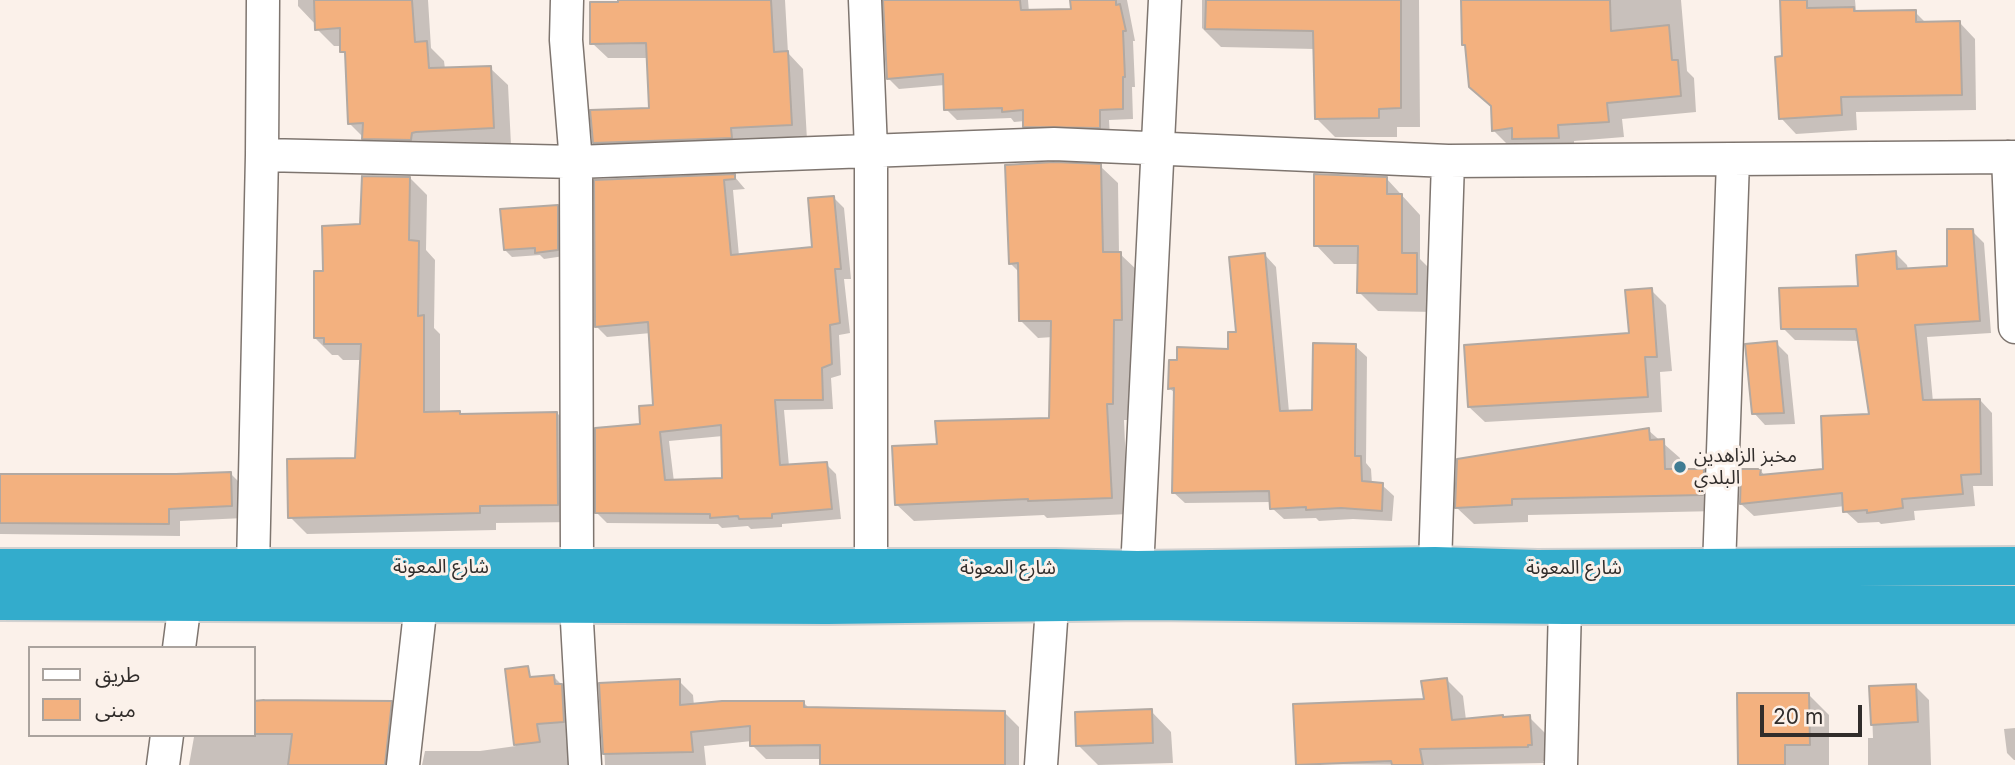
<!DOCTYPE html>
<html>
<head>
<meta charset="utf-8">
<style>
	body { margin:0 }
	#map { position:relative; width:2015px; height:765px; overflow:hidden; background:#fbf1ea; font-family:Inter,"Noto Sans Arabic",sans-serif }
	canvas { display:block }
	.legend { position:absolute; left:28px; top:646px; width:228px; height:91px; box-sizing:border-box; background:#fbf1ea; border:2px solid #aaa39e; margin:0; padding:9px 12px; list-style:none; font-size:21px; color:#312d2b }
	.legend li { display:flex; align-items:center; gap:14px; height:35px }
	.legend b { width:35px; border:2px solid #aaa39e }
	.scale { position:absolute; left:1760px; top:705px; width:102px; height:32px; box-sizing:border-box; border:4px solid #312d2b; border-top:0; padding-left:9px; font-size:21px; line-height:24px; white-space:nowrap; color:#312d2b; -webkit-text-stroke:5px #fbf1ea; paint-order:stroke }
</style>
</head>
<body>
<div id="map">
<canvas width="2015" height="765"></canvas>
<ul class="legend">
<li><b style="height:9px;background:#fff"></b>طريق</li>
<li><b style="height:19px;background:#f3b17f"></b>مبنى</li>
</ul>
<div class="scale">20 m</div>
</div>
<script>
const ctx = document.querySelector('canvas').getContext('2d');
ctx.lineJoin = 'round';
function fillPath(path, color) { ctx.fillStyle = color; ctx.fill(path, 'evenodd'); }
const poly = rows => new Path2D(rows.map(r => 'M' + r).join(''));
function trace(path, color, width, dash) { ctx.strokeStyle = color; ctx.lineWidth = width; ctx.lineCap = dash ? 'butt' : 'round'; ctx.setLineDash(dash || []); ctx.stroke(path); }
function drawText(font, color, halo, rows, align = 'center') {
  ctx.font = font + ' Inter,"Noto Sans Arabic",sans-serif'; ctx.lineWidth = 6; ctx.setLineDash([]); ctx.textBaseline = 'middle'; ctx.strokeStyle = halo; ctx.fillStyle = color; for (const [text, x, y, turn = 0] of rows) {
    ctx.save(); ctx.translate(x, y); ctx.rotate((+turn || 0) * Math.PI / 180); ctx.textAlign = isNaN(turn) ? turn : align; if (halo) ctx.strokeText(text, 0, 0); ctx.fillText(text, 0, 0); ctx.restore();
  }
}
const shadow = poly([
	[298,0,428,0,431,48,444,61,445,69,490,68,508,85,511,145,382,156,349,123,347,56,342,51,342,46,334,46,317,29,316,25,298,6],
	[620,0,785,0,788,53,803,69,807,140,610,158,595,142,651,109,648,58,608,58,592,43,620,4],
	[885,0,1028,0,1029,12,1072,10,1072,0,1127,0,1135,41,1133,41,1135,87,1132,87,1133,119,1109,120,1110,137,1036,137,1025,126,1025,121,1014,122,1011,118,957,120,946,109,945,85,899,89,888,78],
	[1202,0,1419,0,1420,127,1397,127,1397,137,1335,137,1316,118,1315,49,1221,47,1202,28],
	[1463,0,1681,0,1687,71,1694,78,1696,112,1622,119,1624,137,1574,141,1574,154,1510,147,1494,131,1492,108,1471,87,1467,47,1464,44],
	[1782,0,1855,0,1856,11,1915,12,1927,24,1960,23,1975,39,1976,110,1856,112,1857,130,1796,134,1781,118,1784,58],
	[1100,166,1118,183,1119,253,1138,271,1138,337,1131,337,1130,420,1124,420,1128,514,1047,518,1044,515,914,521,896,504,939,446,1051,419,1053,337,1038,338,1020,320,1020,273,1011,264],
	[734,176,745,189,733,190,739,256,814,249,834,198,844,208,851,279,844,279,850,333,839,335,841,375,831,378,833,409,784,410,789,466,826,464,836,474,841,519,782,524,782,527,751,529,748,526,722,528,718,524,607,523,597,513,642,425,654,406,651,333,607,337,597,327,596,181],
	[723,436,724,480,674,482,669,441],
	[410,178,427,195,426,250,435,260,434,328,440,334,440,413,459,413,462,416,557,413,574,430,575,522,496,523,496,530,307,534,290,517,357,460,362,360,343,360,338,355,332,355,315,338,325,273,362,226],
	[1386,178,1420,215,1420,259,1435,274,1435,312,1378,311,1359,292,1359,264,1334,264,1316,245],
	[557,207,564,214,564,256,544,259,540,255,512,257,505,250],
	[1972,231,1984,243,1991,333,1927,337,1933,402,1980,400,1992,413,1993,486,1973,486,1975,506,1914,511,1915,520,1881,524,1879,522,1858,523,1845,511,1845,506,1754,516,1741,504,1760,470,1766,477,1825,471,1871,415,1860,341,1795,340,1783,328,1860,288,1895,253,1907,265,1908,270,1949,268],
	[1265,255,1276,267,1289,412,1313,411,1355,346,1367,357,1366,463,1371,469,1372,484,1382,485,1394,496,1392,521,1353,519,1319,521,1316,518,1284,519,1272,508,1272,502,1185,503,1173,492,1176,394,1169,388,1230,350,1238,334],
	[1651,290,1666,305,1672,371,1660,372,1662,412,1485,422,1469,407,1631,335],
	[1776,343,1788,355,1795,424,1765,425,1754,413],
	[1648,430,1680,458,1681,471,1703,471,1720,487,1719,511,1528,515,1528,522,1474,524,1457,508],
	[230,473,243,486,244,518,180,521,180,536,0,534,0,476,176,476],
	[554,677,568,691,579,765,422,765,425,751,480,751,516,746,511,696],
	[1446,679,1463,696,1466,720,1529,717,1546,734,1547,761,1543,761,1544,763,1436,765,1298,764,1426,701],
	[679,681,693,695,694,706,803,702,810,709,1004,712,1019,727,1019,765,822,765,822,759,766,759,752,745,752,741,704,746,706,765,605,765,601,684],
	[1915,686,1929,700,1931,765,1868,765,1868,738,1873,738,1871,688],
	[1808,694,1829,715,1829,765,1740,765],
	[254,702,391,703,405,717,400,765,189,765,194,737,192,735,254,735],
	[1151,711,1171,732,1173,763,1098,765,1078,745],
	[2015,728,2015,760,2014,760,2007,753,2004,729]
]);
const building = poly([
	[314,0,412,0,415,42,427,41,429,68,491,66,494,128,416,132,412,133,411,140,362,139,363,123,348,124,345,52,340,52,340,28,315,30,314,0],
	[618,0,771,0,774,52,788,51,792,125,731,128,732,138,593,143,590,110,649,108,646,43,590,44,590,2,618,2,618,0],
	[883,0,1020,0,1021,10,1071,9,1070,0,1116,0,1116,5,1120,4,1126,31,1123,31,1125,77,1123,77,1123,109,1100,110,1100,128,1023,127,1023,110,1002,112,1002,108,944,110,943,74,887,79,883,0],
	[1206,0,1401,0,1401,108,1379,109,1379,118,1315,119,1313,31,1205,29,1206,0],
	[1461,0,1610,0,1611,31,1669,25,1672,60,1678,60,1681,96,1607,103,1609,122,1558,125,1559,138,1512,139,1512,128,1492,131,1491,106,1469,87,1465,45,1462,45,1461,0],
	[1780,0,1807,0,1807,8,1854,7,1854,11,1916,10,1916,22,1960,21,1962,95,1841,97,1842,115,1779,119,1775,57,1782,56,1780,0],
	[1054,162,1101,164,1103,252,1121,252,1122,320,1114,320,1113,404,1107,404,1112,498,1028,501,1028,499,895,505,892,446,937,444,935,421,1049,418,1051,321,1019,321,1018,263,1009,264,1005,165,1054,162],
	[735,174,735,179,724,180,731,255,812,247,808,198,834,196,841,269,835,269,840,323,830,325,832,364,822,368,823,400,775,400,780,465,827,462,832,509,772,514,772,518,739,519,738,516,710,518,710,514,595,513,595,428,640,424,639,406,653,405,648,322,595,327,594,180,735,174],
	[721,425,722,478,665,480,660,432,721,425],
	[1314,174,1387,177,1387,194,1402,194,1402,253,1417,253,1417,294,1357,293,1358,246,1314,246,1314,174],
	[362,176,410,177,409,240,419,241,418,316,424,315,424,412,460,411,460,414,557,412,558,505,480,506,480,513,288,518,287,459,355,458,361,344,324,344,324,338,314,338,314,271,323,271,322,226,360,224,362,176],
	[558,205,558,250,535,253,535,248,504,250,500,209,558,205],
	[1947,229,1973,229,1980,321,1915,325,1923,400,1980,399,1981,474,1961,475,1963,494,1902,499,1903,508,1867,513,1867,510,1843,512,1842,493,1740,504,1741,469,1761,469,1760,475,1823,469,1821,416,1869,414,1856,329,1781,329,1779,288,1858,286,1856,255,1896,251,1897,269,1947,266,1947,229],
	[1265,253,1280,411,1312,410,1313,343,1356,344,1355,456,1361,456,1362,481,1383,483,1382,511,1341,508,1306,510,1306,507,1270,509,1269,491,1172,493,1174,388,1168,389,1169,360,1177,360,1177,347,1228,349,1228,332,1236,332,1229,257,1265,253],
	[1652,288,1657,357,1645,357,1648,397,1468,407,1464,345,1629,333,1625,290,1652,288],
	[1777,341,1784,413,1752,414,1745,344,1777,341],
	[1649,428,1650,440,1664,439,1665,469,1704,469,1703,495,1512,499,1512,505,1455,508,1457,459,1649,428],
	[231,472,232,506,169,509,169,524,0,523,0,474,176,474,231,472],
	[528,666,530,677,554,675,555,684,562,684,564,722,537,724,540,742,514,745,505,669,528,666],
	[1447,678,1452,720,1503,715,1503,717,1530,715,1532,745,1528,745,1528,747,1420,749,1423,765,1392,765,1391,761,1296,765,1293,704,1424,699,1421,681,1447,678],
	[680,679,680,705,722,701,804,701,804,707,1005,711,1005,765,820,765,820,745,750,746,750,726,691,732,693,752,603,754,599,683,680,679],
	[1916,684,1918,722,1871,725,1869,686,1916,684],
	[1737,693,1809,693,1810,745,1785,745,1785,765,1738,765,1737,693],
	[264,700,392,701,385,765,288,765,292,734,254,734,254,701,264,700],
	[1152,709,1153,743,1076,746,1075,712,1152,709]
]);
const minor = poly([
	[567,0,566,40,576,162,577,567],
	[865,0,871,150,871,568],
	[262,155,576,162,1054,144,1448,161,2015,157],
	[2008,157,2015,327],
	[1435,566,1448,161],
	[253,568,262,155,263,0],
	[1719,568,1733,160],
	[1137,570,1165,0],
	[576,604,585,765],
	[179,648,185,602],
	[163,765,167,735],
	[403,765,421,603],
	[1041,765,1054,578],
	[1561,765,1565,605]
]);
const trunk = poly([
	[0,568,1055,568,1137,570,1435,566,1537,569,2015,566],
	[0,601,827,605,1145,601,1565,605,2015,605]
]);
const markers = [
	[1680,467,7,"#3f7c93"]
];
const poiNames = [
	["مخبز الزاهدين",1694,456],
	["البلدي",1694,478]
];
const streetNames = [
	["شارع المعونة",441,567],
	["شارع المعونة",1008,568],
	["شارع المعونة",1574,568]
];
fillPath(shadow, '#0003');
fillPath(building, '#f3b17f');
trace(building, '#b2a9a2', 2);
trace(minor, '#7e756f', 35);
trace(trunk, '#d2d1d0', 42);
trace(minor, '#fff', 32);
trace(trunk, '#33accc', 38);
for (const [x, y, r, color] of markers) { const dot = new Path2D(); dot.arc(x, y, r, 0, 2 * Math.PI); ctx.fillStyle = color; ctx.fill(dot); trace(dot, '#fbf1ea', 2.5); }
drawText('19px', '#312d2b', '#fbf1ea', poiNames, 'left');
drawText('19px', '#312d2b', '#fbf1ea', streetNames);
</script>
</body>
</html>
